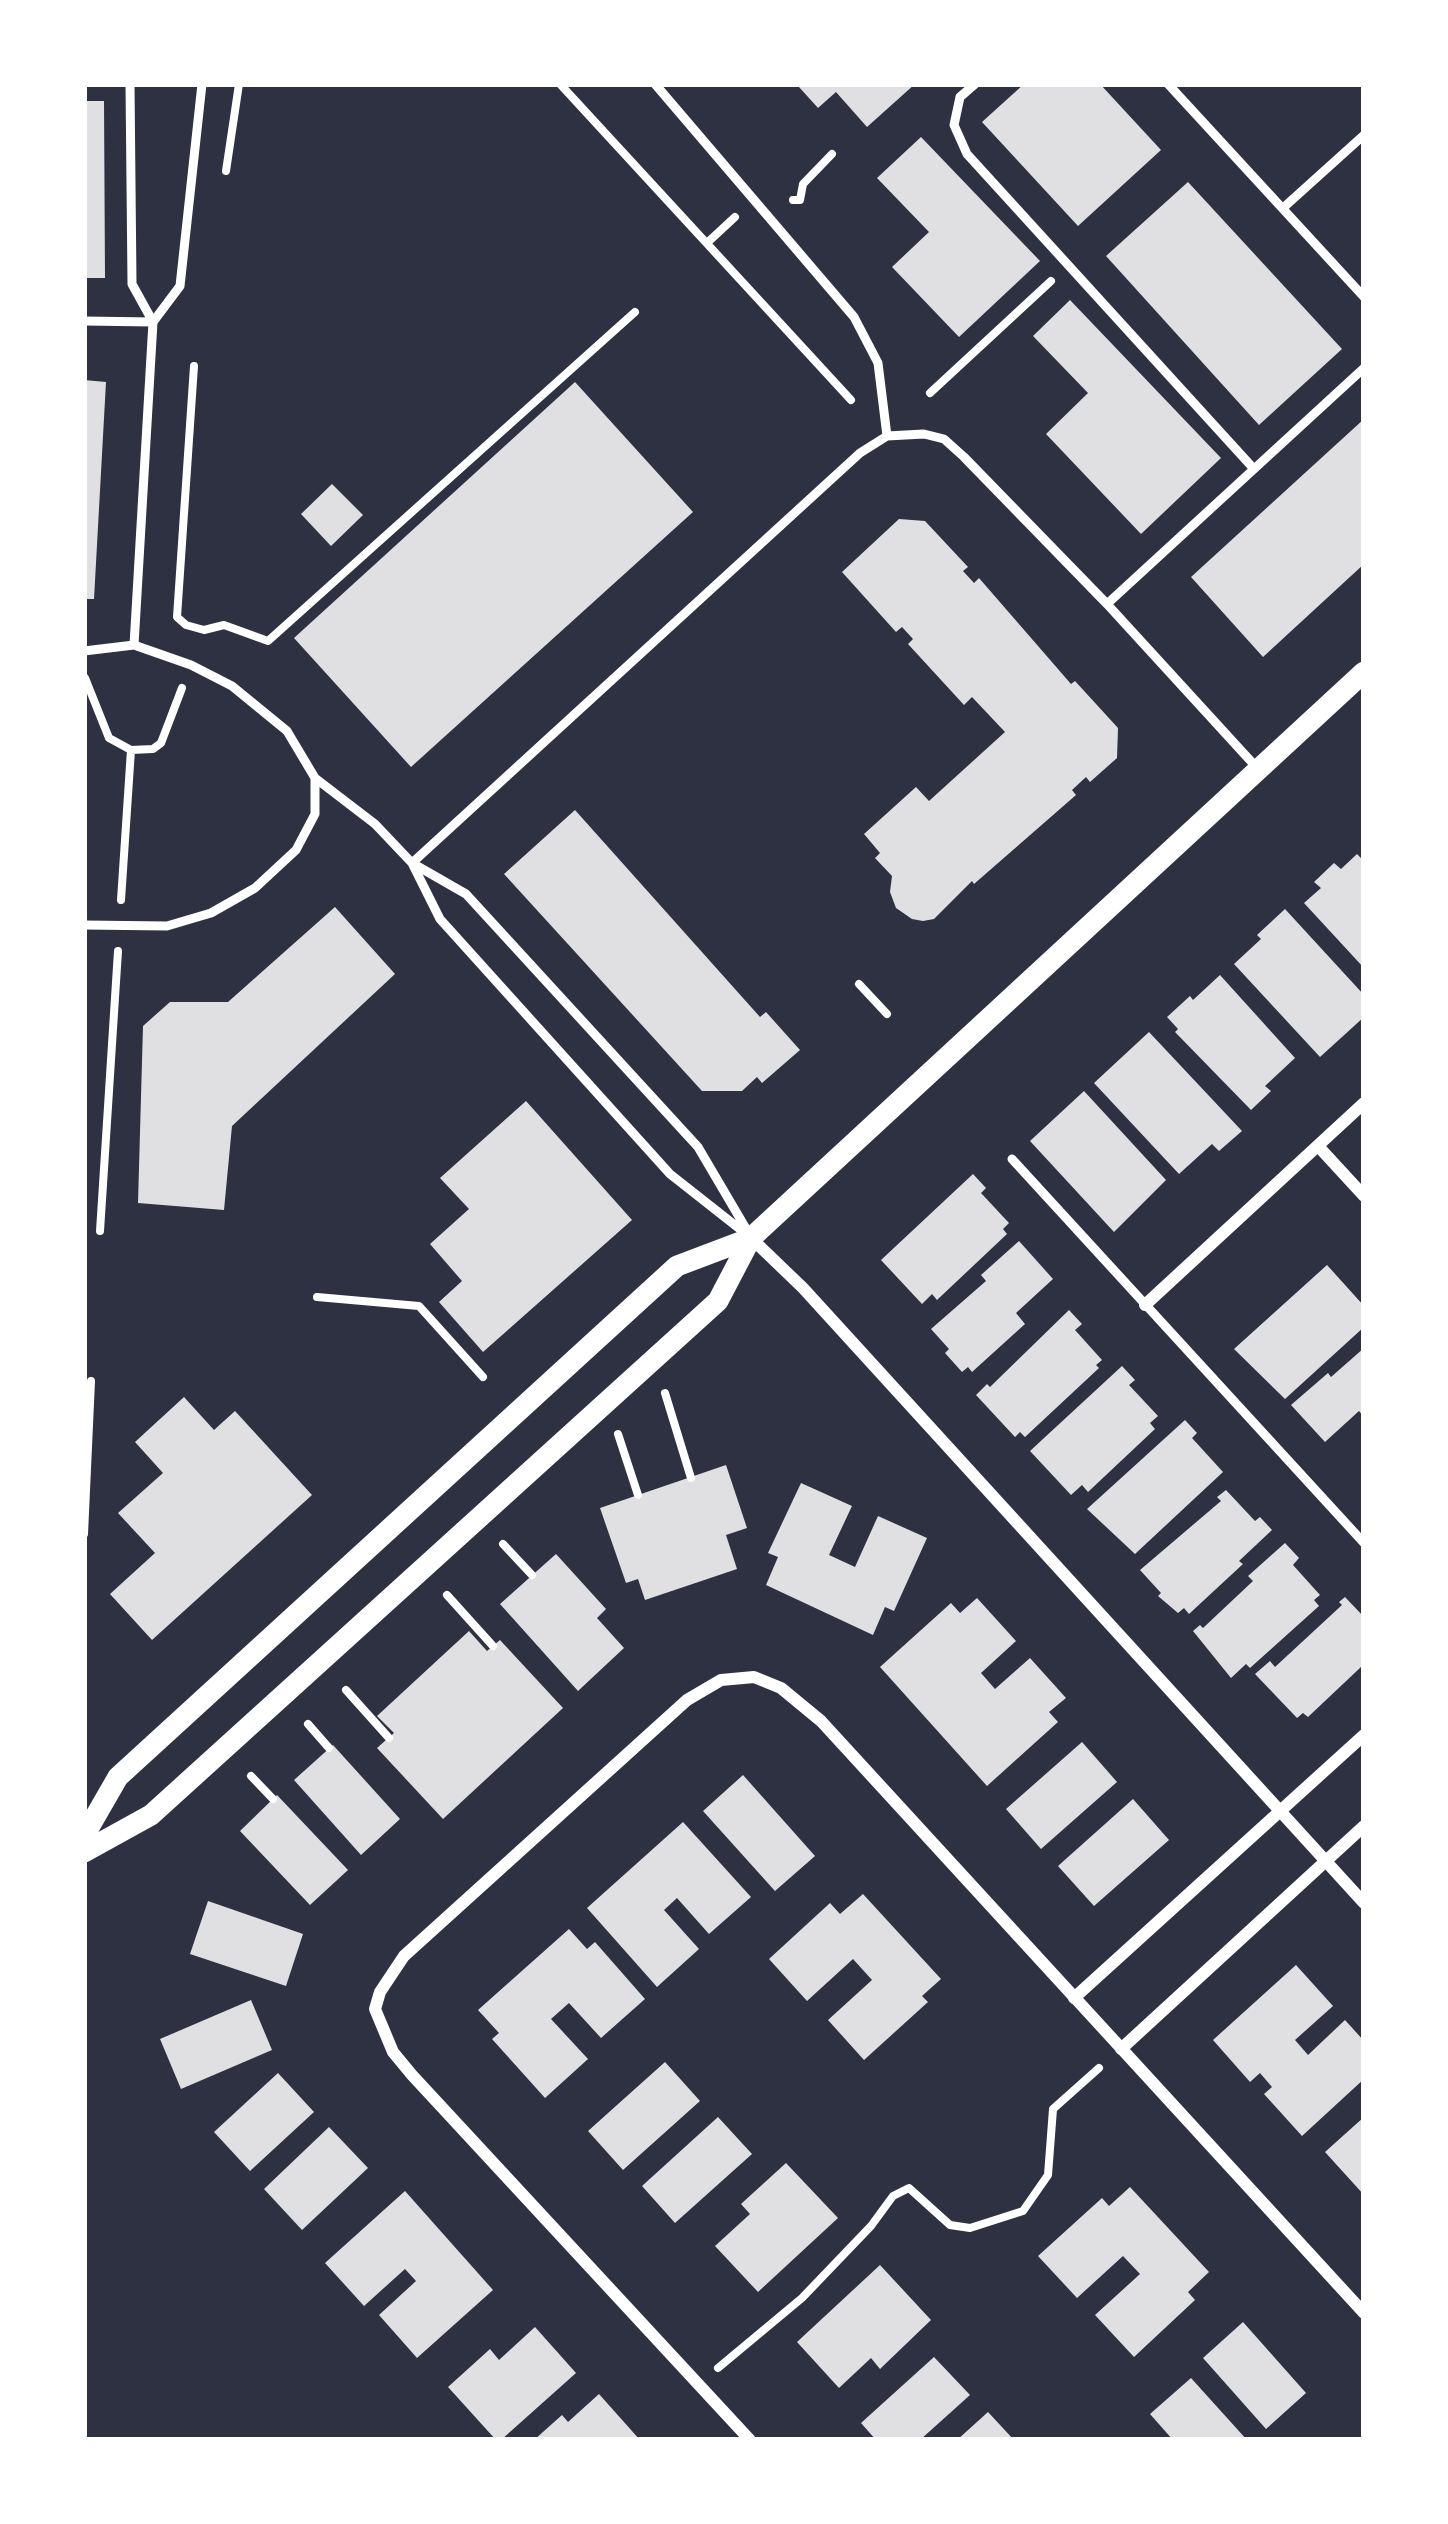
<!DOCTYPE html>
<html>
<head>
<meta charset="utf-8">
<style>
	body { margin:0 }
	#map { position:relative; width:1448px; height:2524px; overflow:hidden; background:#2d3142; font-family:Manrope,sans-serif }
	canvas { display:block }
	.frame { position:absolute; inset:0; border:87px solid #fff; pointer-events:none }
</style>
</head>
<body>
<div id="map">
<canvas width="1448" height="2524"></canvas>
<div class="frame"></div>
</div>
<script>
const ctx = document.querySelector('canvas').getContext('2d');
ctx.lineJoin = 'round';
function fillPath(path, color) { ctx.fillStyle = color; ctx.fill(path, 'evenodd'); }
const poly = rows => new Path2D(rows.map(r => 'M' + r).join(''));
function trace(path, color, width, dash) { ctx.strokeStyle = color; ctx.lineWidth = width; ctx.lineCap = dash ? 'butt' : 'round'; ctx.setLineDash(dash || []); ctx.stroke(path); }
const building = poly([
	[802,84,915,84,867,127,836,92,818,108,799,87],
	[1024,84,1100,84,1161,150,1078,226,982,122],
	[84,101,104,101,105,278,84,278],
	[921,137,1040,261,959,337,892,267,929,232,877,178],
	[1188,182,1342,349,1259,425,1106,256],
	[1070,300,1221,458,1141,534,1046,434,1088,393,1033,336],
	[84,380,106,382,94,599,84,599],
	[575,382,693,512,411,767,294,638],
	[1364,419,1364,564,1263,657,1191,577],
	[332,484,363,515,331,546,301,514],
	[899,519,925,521,968,567,963,571,974,583,979,578,1071,684,1075,681,1118,728,1117,758,1090,782,1086,777,1072,790,1076,795,974,884,972,881,934,919,923,921,912,919,896,908,890,892,892,876,875,858,880,853,864,834,916,787,929,801,1005,732,972,697,964,705,908,644,913,639,902,627,896,632,842,572],
	[575,810,760,1017,766,1012,800,1050,762,1083,757,1077,742,1091,702,1091,504,874],
	[1357,854,1364,861,1364,968,1304,903,1321,888,1314,882,1334,863,1341,869],
	[335,907,395,974,232,1126,224,1210,138,1203,143,1026,170,1002,228,1002],
	[1285,909,1364,995,1364,1017,1320,1057,1234,964,1261,939,1257,935],
	[1220,975,1295,1058,1265,1086,1271,1091,1251,1110,1175,1032,1178,1029,1167,1017,1190,996,1193,1000],
	[1149,1032,1242,1131,1219,1151,1212,1144,1179,1174,1094,1083],
	[1084,1091,1166,1180,1114,1232,1030,1141],
	[526,1101,632,1220,483,1352,439,1302,462,1281,430,1244,469,1209,440,1178],
	[973,1174,986,1188,981,1193,1009,1223,1003,1229,1007,1234,937,1300,932,1294,922,1304,881,1260],
	[1019,1241,1053,1279,1016,1313,1025,1324,972,1372,968,1367,962,1372,945,1353,949,1349,931,1329,986,1281,981,1275],
	[1327,1265,1364,1306,1364,1327,1285,1399,1234,1349],
	[1069,1310,1082,1324,1075,1330,1102,1360,1096,1365,1099,1368,1025,1437,1020,1432,1015,1437,976,1395,987,1384,990,1387],
	[1364,1348,1364,1417,1359,1411,1325,1442,1291,1405,1328,1373,1331,1377],
	[1122,1366,1135,1380,1129,1385,1158,1416,1150,1423,1155,1429,1088,1492,1082,1485,1071,1495,1030,1451],
	[184,1397,214,1430,235,1411,312,1495,152,1640,110,1594,155,1553,118,1513,163,1473,135,1442],
	[1185,1420,1197,1433,1192,1438,1223,1472,1135,1554,1087,1509],
	[726,1465,747,1528,726,1535,737,1569,645,1600,638,1579,626,1583,600,1508],
	[801,1483,852,1506,829,1555,855,1567,878,1516,927,1538,894,1611,885,1607,873,1635,766,1585,778,1557,768,1553],
	[1226,1490,1255,1521,1260,1517,1272,1530,1239,1561,1243,1564,1189,1614,1184,1608,1178,1613,1158,1596,1161,1593,1140,1570,1221,1501,1217,1497],
	[1285,1543,1299,1558,1293,1565,1320,1595,1314,1600,1319,1606,1250,1668,1246,1664,1231,1678,1193,1631,1200,1625,1203,1628,1253,1581,1248,1576],
	[556,1554,606,1609,597,1618,624,1648,578,1691,500,1604],
	[1345,1597,1364,1617,1361,1667,1308,1717,1303,1713,1297,1718,1255,1674,1270,1661,1275,1667,1342,1605,1339,1602],
	[977,1598,1016,1641,981,1673,995,1689,1030,1658,1066,1698,1049,1712,1058,1722,987,1786,880,1667,951,1603,960,1613],
	[469,1631,487,1651,500,1640,563,1708,443,1819,377,1748,394,1733,377,1716],
	[1082,1742,1117,1782,1041,1849,1006,1809],
	[333,1745,400,1819,361,1855,294,1780],
	[743,1775,815,1856,775,1891,703,1811],
	[277,1795,348,1870,310,1905,240,1831],
	[1133,1799,1169,1840,1094,1906,1058,1866],
	[683,1822,751,1897,709,1934,677,1898,664,1910,699,1949,657,1987,587,1908],
	[863,1894,941,1979,922,1996,928,2002,864,2060,828,2020,872,1980,853,1959,807,2001,769,1959,830,1903,840,1914],
	[208,1901,303,1934,286,1986,190,1954],
	[569,1929,587,1949,595,1942,645,1999,601,2038,569,2003,551,2019,588,2059,545,2098,492,2039,499,2033,478,2010],
	[1296,1965,1333,2006,1295,2040,1308,2055,1345,2020,1364,2041,1364,2079,1302,2136,1264,2094,1272,2087,1260,2073,1250,2082,1213,2040],
	[251,2000,272,2050,181,2089,160,2039],
	[665,2062,700,2101,623,2170,588,2131],
	[278,2073,314,2112,250,2171,214,2132],
	[718,2117,752,2154,675,2223,642,2186],
	[1364,2117,1364,2195,1325,2152],
	[329,2127,368,2168,302,2230,264,2189],
	[786,2163,838,2218,758,2292,715,2246,750,2214,741,2204],
	[1130,2187,1209,2272,1188,2292,1195,2300,1134,2357,1095,2315,1140,2274,1123,2256,1077,2298,1038,2256,1102,2198,1109,2206],
	[405,2191,493,2290,417,2358,379,2315,416,2281,405,2269,364,2306,325,2263],
	[880,2265,931,2320,880,2369,871,2358,839,2388,797,2342],
	[1243,2322,1306,2393,1266,2429,1203,2358],
	[535,2327,576,2373,501,2440,496,2440,448,2387,490,2349,499,2360],
	[934,2357,970,2395,920,2440,876,2440,861,2423],
	[1191,2378,1247,2440,1173,2440,1150,2414],
	[599,2394,640,2440,534,2440,562,2415,568,2422],
	[988,2412,1014,2440,957,2440]
]);
const path = poly([
	[560,84,851,400],
	[226,171,239,84],
	[793,200,800,200,803,184,832,154],
	[707,243,735,217],
	[194,366,177,617,186,625,204,630,224,625,268,641,635,312],
	[930,393,1051,281],
	[85,678,109,738,131,750,153,749,161,743,182,688],
	[121,900,131,750],
	[859,984,887,1014],
	[100,1231,118,951],
	[317,1297,419,1306,483,1377],
	[665,1393,691,1478],
	[618,1434,638,1495],
	[84,1534,91,1381],
	[503,1544,532,1575],
	[447,1595,493,1646],
	[346,1690,389,1738],
	[308,1724,329,1748],
	[251,1776,273,1799],
	[718,2368,802,2298,871,2226,893,2196,909,2188,950,2225,970,2228,1023,2211,1048,2175,1053,2109,1099,2068]
]);
const service = poly([
	[130,84,132,284,153,322,134,645],
	[655,84,854,317,878,363,887,436],
	[975,84,960,97,954,125,967,154,1254,469],
	[1168,84,1364,297],
	[1283,208,1364,135],
	[84,321,153,322],
	[153,322,180,286,202,84],
	[1107,604,1364,368],
	[84,651,134,645,191,665,232,686,287,731,315,778,315,814,296,850,255,888,211,913,167,926,84,925],
	[315,778,375,824,412,863,440,919,670,1174,750,1237],
	[412,863,860,453,887,436,924,434,944,439,964,457,1107,604,1258,769],
	[412,863,466,894,698,1147,748,1232],
	[1012,1159,1364,1543]
]);
const minor = poly([
	[1318,1146,1364,1196],
	[751,1238,803,1288,1364,1903],
	[1145,1305,1364,1103],
	[1074,1998,1364,1735],
	[1121,2049,1364,1826],
	[750,2440,412,2075,393,2052,375,2009,380,1992,404,1956,687,1700,721,1680,754,1677,781,1688,821,1721,1364,2313]
]);
const tertiary = poly([
	[84,1836,118,1777,677,1266,751,1238],
	[84,1852,151,1815,718,1301,751,1238,1364,672]
]);
fillPath(building, '#e0e0e3');
trace(path, '#fff', 8);
trace(service, '#fff', 9);
trace(minor, '#fff', 12);
trace(tertiary, '#fff', 21);
</script>
</body>
</html>
